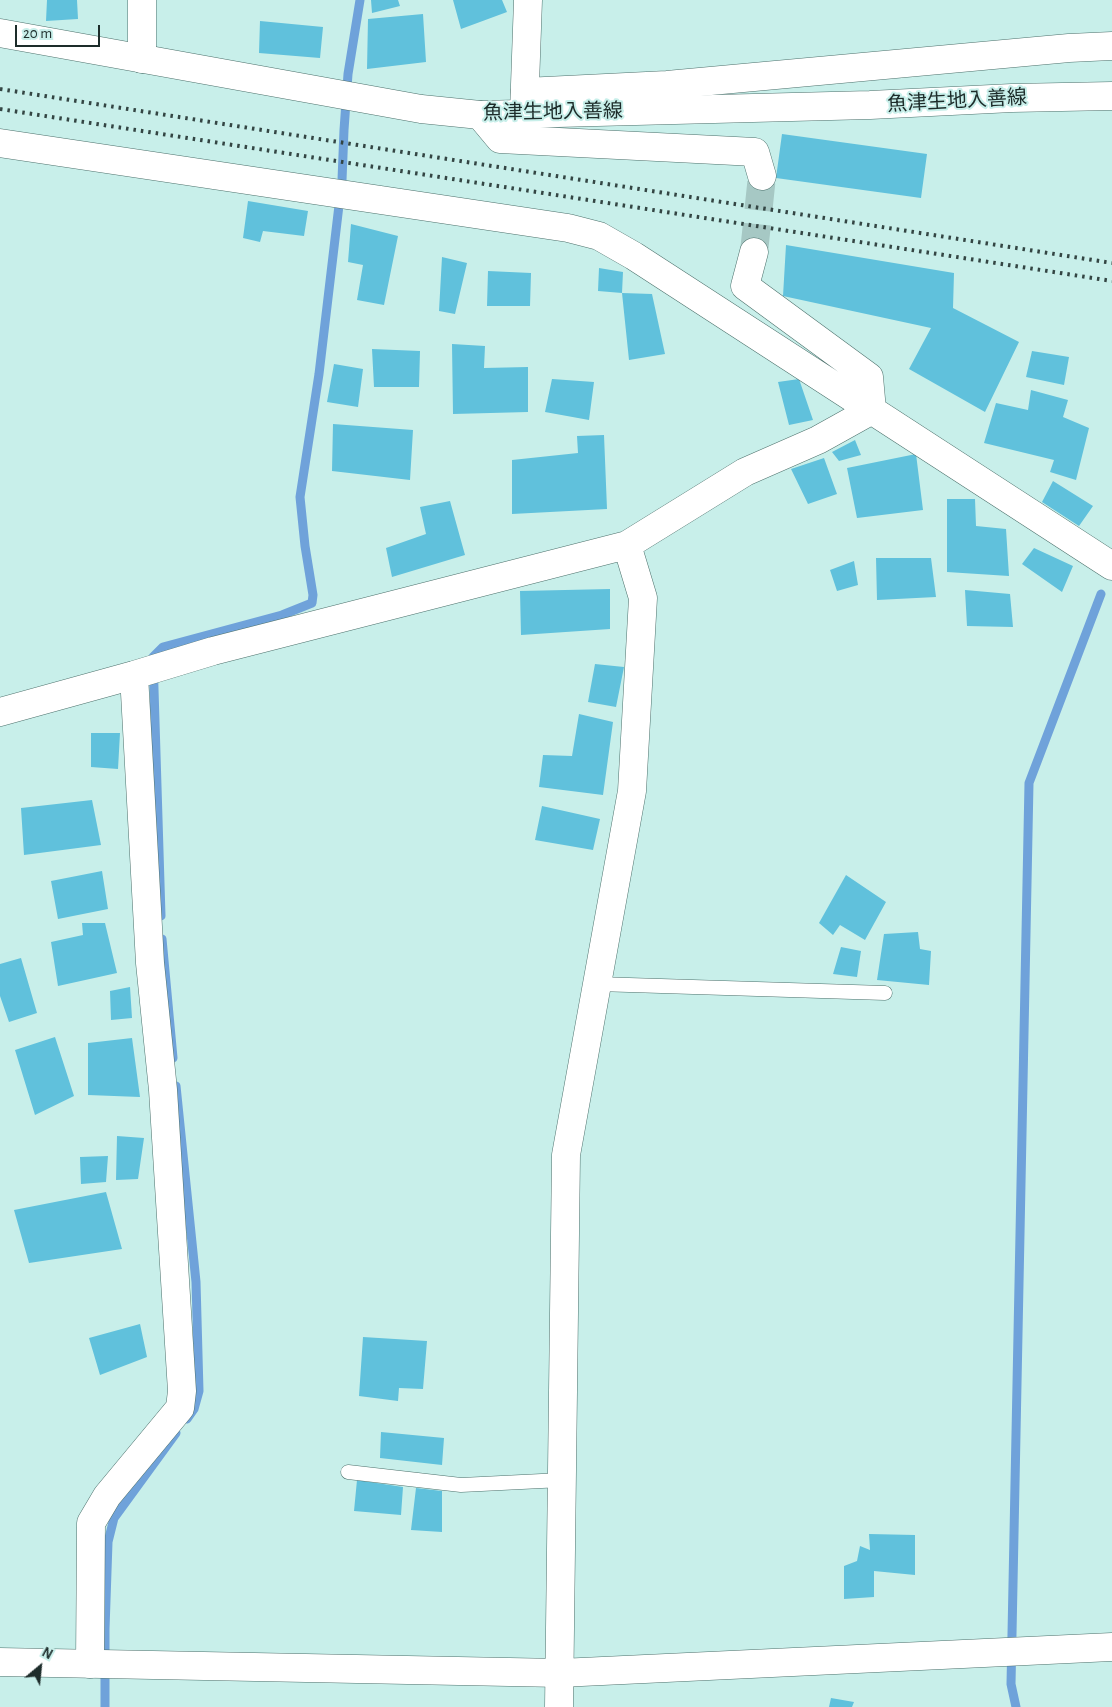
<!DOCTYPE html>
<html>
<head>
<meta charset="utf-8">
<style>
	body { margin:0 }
	#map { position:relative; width:1112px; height:1707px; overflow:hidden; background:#c8efea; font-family:"Alegreya Sans",sans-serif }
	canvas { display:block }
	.north { position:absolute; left:15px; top:1642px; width:50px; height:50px; -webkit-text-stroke:4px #c8efea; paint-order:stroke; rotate:28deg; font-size:14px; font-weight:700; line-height:20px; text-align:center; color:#1d2c2a }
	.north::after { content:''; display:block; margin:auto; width:18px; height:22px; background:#1d2c2a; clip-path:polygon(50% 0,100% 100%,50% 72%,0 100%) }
	.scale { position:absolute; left:15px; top:25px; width:85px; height:22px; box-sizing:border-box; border:2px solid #1d2c2a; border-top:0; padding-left:6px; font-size:15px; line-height:18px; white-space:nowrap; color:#1d2c2a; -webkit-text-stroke:4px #c8efea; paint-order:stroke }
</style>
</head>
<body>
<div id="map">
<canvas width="1112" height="1707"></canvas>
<div class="north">N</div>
<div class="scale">20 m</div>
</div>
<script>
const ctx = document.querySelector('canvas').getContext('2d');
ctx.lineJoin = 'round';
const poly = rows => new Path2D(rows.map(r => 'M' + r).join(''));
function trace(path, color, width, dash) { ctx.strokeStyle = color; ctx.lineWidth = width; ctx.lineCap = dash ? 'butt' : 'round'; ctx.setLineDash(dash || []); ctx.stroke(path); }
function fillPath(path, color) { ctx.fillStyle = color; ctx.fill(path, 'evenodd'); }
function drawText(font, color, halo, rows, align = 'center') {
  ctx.font = font + ' "Alegreya Sans","Noto Sans JP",sans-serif'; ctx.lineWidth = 4; ctx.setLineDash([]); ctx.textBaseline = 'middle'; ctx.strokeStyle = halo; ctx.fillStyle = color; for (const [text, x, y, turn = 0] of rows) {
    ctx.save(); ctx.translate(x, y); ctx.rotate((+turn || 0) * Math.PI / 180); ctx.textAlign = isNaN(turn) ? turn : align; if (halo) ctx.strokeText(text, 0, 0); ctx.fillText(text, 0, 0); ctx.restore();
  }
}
const stream = poly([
	[161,916,153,657,163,647,282,615,312,603,313,595,305,546,300,497,319,374,342,180,344,130,348,74,360,0],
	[162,939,173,1058],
	[176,1086,196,1282,199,1391,194,1409,187,1419],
	[105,1707,105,1629,108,1542,114,1518,176,1433],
	[1016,1707,1011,1684,1029,783,1101,594]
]);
const building = poly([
	[47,0,77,0,78,19,46,21],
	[371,0,398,0,400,6,372,13],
	[453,0,502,0,507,12,461,29],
	[423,14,426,62,367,69,368,19],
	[260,21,323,27,320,58,259,53],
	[782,134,927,154,921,198,776,178],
	[248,201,308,211,304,236,263,231,260,242,243,238],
	[351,224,398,236,384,305,357,300,363,265,348,262],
	[786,245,954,273,953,308,1019,342,985,412,909,369,931,328,783,296],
	[442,257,467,263,455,314,439,311],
	[599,268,623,272,622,293,652,294,665,354,629,360,622,293,598,291],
	[488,271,531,273,530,306,487,306],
	[452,344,485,346,484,368,528,367,528,412,453,414],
	[372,349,420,351,419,387,374,387],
	[1032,351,1069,357,1064,385,1026,377],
	[334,364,363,369,358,407,327,402],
	[552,379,594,382,589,420,545,412],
	[799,379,813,420,789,425,778,382],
	[1031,390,1068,400,1063,417,1089,428,1076,480,1050,472,1054,460,984,443,996,403,1028,410],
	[333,424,413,430,410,480,332,471],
	[604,435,607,509,512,514,512,460,578,453,577,436],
	[855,440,861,455,839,461,832,452],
	[916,454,923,510,857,518,847,468],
	[824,458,837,494,808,504,791,469],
	[1053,481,1093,506,1079,526,1042,502],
	[947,499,975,499,976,526,1006,529,1009,576,947,572],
	[450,501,465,555,392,577,386,548,426,534,420,507],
	[1034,548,1073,566,1062,592,1022,564],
	[876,558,931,558,936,597,877,600],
	[854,561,858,585,837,591,830,570],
	[610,589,610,629,521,635,520,591],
	[965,590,1010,594,1013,627,967,626],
	[595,664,624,667,616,707,588,702],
	[579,714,613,722,603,795,539,787,543,755,572,756],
	[91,733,120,733,118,769,91,767],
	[92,800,101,845,24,855,21,808],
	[542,806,600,819,593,850,535,840],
	[102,871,108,909,58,919,51,881],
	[846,875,886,902,865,940,840,925,833,935,819,923],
	[82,923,105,923,117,973,58,986,51,942,83,935],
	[918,932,920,949,931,951,929,985,877,980,884,934],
	[841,947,861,951,857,977,833,974],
	[21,958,37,1013,9,1022,0,996,0,964],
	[130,987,132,1018,111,1020,110,991],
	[55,1037,74,1096,35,1115,15,1050],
	[132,1038,140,1097,88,1095,88,1043],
	[117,1136,144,1138,138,1179,116,1180],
	[108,1156,106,1182,81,1184,80,1157],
	[106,1192,122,1249,29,1263,14,1210],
	[140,1324,147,1357,100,1375,89,1338],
	[363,1337,427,1341,423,1389,399,1388,398,1401,359,1396],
	[381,1432,444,1438,442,1465,380,1458],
	[357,1480,403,1487,401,1515,354,1511],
	[416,1488,442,1491,442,1532,411,1530],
	[869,1534,915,1535,915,1575,874,1571,874,1597,844,1599,844,1566,857,1561,860,1546,870,1550],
	[831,1698,854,1702,852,1707,829,1707]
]);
const minorTunnel = poly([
	[754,252,762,176]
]);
const service = poly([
	[597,984,885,993],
	[348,1472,461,1485,562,1480]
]);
const minor = poly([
	[142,0,142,59],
	[525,92,667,85,1069,48,1112,46],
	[480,115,500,139,755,152,762,176],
	[0,143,568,228,599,236,634,256,1112,566],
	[0,712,134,675,213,651,627,545,745,472,818,440,872,410,869,377,745,286,754,252],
	[90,1664,91,1523,107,1496,180,1408,182,1391,163,1090,150,963,134,675],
	[559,1707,566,1155,632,791,643,598,627,545]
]);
const tertiary = poly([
	[524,113,528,0],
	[0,1662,560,1673,1112,1647]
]);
const primary = poly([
	[0,33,421,109,480,115,870,105,1012,98,1112,96]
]);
const rail = poly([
	[0,89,1112,263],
	[0,109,1112,281]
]);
const streetNames = [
	["魚津生地入善線",957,101,-3],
	["魚津生地入善線",553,112,-1]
];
trace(stream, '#6fa2da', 9);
fillPath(building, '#60c1dc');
trace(minorTunnel, '#a6c8c4', 28, [28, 14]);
trace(service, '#4d716c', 15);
trace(minor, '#4d716c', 29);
trace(tertiary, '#4d716c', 29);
trace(primary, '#4d716c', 29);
trace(service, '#fff', 14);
trace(minor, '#fff', 28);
trace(tertiary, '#fff', 28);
trace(primary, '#fff', 28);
trace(rail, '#334543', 4, [2.5, 5]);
drawText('20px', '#1d2c2a', '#c8efea', streetNames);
</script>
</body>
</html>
